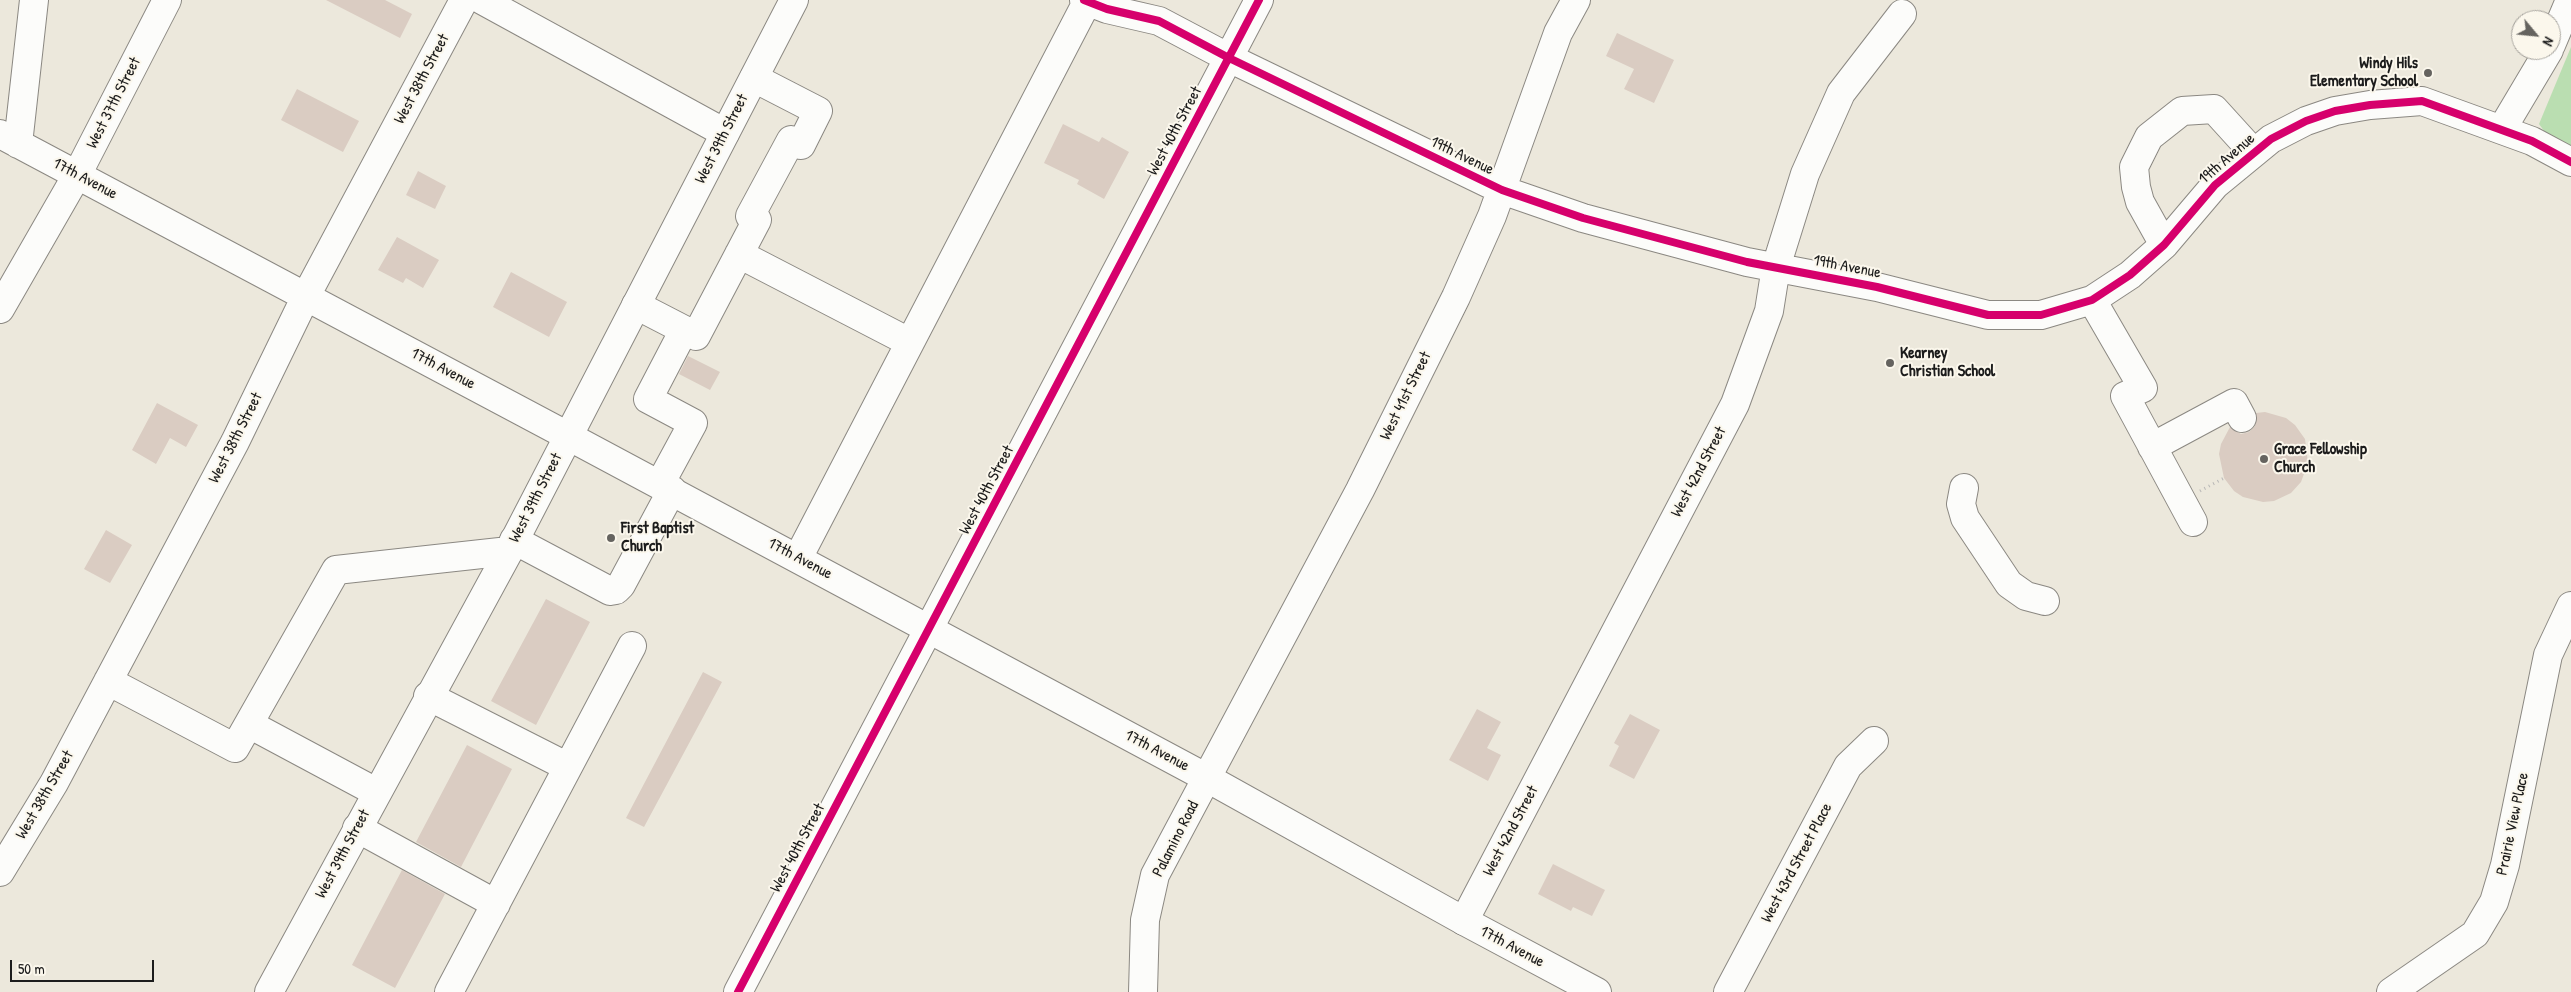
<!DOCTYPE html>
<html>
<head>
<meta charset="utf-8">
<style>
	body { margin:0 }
	#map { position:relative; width:2571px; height:992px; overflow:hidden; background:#ece8dc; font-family:"Patrick Hand",sans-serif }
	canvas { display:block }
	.north { position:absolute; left:2511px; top:10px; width:50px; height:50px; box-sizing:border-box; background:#fbf7ec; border:1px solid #a29f99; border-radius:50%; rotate:118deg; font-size:14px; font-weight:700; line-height:20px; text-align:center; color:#1c1c1c }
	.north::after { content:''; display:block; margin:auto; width:18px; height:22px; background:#65635f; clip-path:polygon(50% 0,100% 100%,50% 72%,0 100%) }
	.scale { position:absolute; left:10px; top:960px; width:144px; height:22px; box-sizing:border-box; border:2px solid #1c1c1c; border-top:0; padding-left:6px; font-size:15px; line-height:18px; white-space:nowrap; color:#1c1c1c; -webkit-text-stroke:4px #fbf7ec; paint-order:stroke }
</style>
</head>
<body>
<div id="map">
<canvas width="2571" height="992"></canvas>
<div class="north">N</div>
<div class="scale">50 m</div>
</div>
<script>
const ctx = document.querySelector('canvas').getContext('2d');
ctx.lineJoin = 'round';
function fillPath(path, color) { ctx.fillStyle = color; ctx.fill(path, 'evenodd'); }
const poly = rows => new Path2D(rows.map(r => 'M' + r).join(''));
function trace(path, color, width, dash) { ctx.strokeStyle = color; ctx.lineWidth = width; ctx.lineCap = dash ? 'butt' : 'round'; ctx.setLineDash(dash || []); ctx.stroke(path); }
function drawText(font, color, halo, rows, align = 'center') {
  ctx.font = font + ' "Patrick Hand",sans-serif'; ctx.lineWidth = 4; ctx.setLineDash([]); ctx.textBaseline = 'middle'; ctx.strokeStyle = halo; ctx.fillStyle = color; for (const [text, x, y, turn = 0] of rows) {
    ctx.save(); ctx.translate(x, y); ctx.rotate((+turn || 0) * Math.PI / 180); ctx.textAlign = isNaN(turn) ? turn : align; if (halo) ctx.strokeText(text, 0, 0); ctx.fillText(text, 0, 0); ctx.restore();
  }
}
const green = poly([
	[2571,47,2571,150,2547,135,2539,124]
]);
const building = poly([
	[326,0,385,0,412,14,400,38],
	[1617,33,1674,60,1654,103,1624,89,1634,69,1606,56],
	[297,89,359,121,343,152,281,120],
	[1063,124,1099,142,1102,137,1129,152,1104,199,1077,184,1079,180,1044,163],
	[418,171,446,186,435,209,406,195],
	[397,237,439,260,423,288,406,278,403,283,378,270],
	[511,272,567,302,549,337,493,307],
	[688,356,720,372,710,390,679,374],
	[157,403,198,425,186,447,170,438,156,464,132,450],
	[2265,412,2286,418,2295,425,2305,439,2308,463,2301,482,2291,493,2274,501,2263,502,2243,497,2234,491,2224,478,2219,454,2221,444,2230,427,2241,434,2249,432,2255,426,2256,413],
	[106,530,132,545,110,583,84,569],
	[546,599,590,622,536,725,491,701],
	[703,672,722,682,644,827,626,818],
	[1477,709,1501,722,1487,748,1501,755,1488,781,1449,760],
	[1630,714,1660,730,1634,779,1609,766,1619,746,1614,743],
	[467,745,512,769,461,867,416,842],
	[1553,864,1605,890,1592,916,1573,907,1571,911,1538,894],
	[402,870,445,894,395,988,352,965]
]);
const path = poly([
	[2200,491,2224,478]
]);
const minor = poly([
	[482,0,725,133],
	[1084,0,1107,9,1159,21,1229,58,1502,190,1583,218,1747,262,1877,287,1988,315,2041,315,2092,300,2130,275,2164,245,2215,185,2271,139,2306,121,2335,111,2370,105,2422,101,2532,141,2571,162],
	[2551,45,2570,0],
	[2502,129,2549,50],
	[0,134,568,436],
	[18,144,34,0],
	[2164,245,2140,202,2136,187,2134,167,2149,137,2182,111,2214,109,2254,153],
	[739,254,909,342],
	[2092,300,2143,388,2125,396,2193,522],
	[636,305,696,336,757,220,750,216,791,140,801,145,818,111,754,78],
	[0,309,77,175,167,0],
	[2152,447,2234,403,2242,418],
	[660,484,693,423,648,399,684,330],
	[1964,488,1961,504,1965,518,2009,584,2026,596,2045,601],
	[514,540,610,591,616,590,621,585,672,490],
	[798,558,1088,0],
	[108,681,235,748,336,570,509,551],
	[428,696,568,767],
	[249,724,376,792],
	[357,828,496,904],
	[0,872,54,783,235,442,306,296,464,0],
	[1464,921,1735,404,1769,311,1776,267,1805,174,1841,93,1902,14],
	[449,992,632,646],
	[738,992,1259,0],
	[1143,992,1145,920,1155,875,1360,490,1456,297,1492,216,1558,33,1576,0],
	[1728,992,1848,766,1874,741],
	[2391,992,2475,934,2494,902,2505,865,2548,655,2571,606]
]);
const major = poly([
	[568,436,1207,778,1464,921,1597,992],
	[269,992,509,551,794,0]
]);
const cycleway = poly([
	[1084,0,1107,9,1159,21,1229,58,1502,190,1583,218,1747,262,1877,287,1988,315,2041,315,2092,300,2130,275,2164,245,2215,185,2271,139,2306,121,2335,111,2370,105,2422,101,2532,141,2571,162],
	[738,992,1259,0]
]);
const markers = [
	[2428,73,5,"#65635f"],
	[1890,363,5,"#65635f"],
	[2264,459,5,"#65635f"],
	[611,538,5,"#65635f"]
];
const poiNames = [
	["Windy Hils",2418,64,"right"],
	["Elementary School",2418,82,"right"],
	["Kearney",1900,354],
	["Christian School",1900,372],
	["Grace Fellowship",2274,450],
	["Church",2274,468],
	["First Baptist",621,529],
	["Church",621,547]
];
const streetNames = [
	["West 38th Street",422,79,-62],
	["West 37th Street",114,103,-63],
	["West 40th Street",1175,131,-62],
	["West 39th Street",722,139,-63],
	["19th Avenue",1462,156,26],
	["19th Avenue",2227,159,-41],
	["17th Avenue",85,179,28],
	["19th Avenue",1847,267,11],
	["17th Avenue",443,369,28],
	["West 41st Street",1406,396,-64],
	["West 38th Street",236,438,-63],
	["West 42nd Street",1699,472,-62],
	["West 40th Street",987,490,-62],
	["West 39th Street",536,498,-63],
	["17th Avenue",800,559,28],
	["17th Avenue",1157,751,28],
	["West 38th Street",45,795,-60],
	["Prairie View Place",2513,824,-78],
	["West 42nd Street",1511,831,-62],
	["Palamino Road",1176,839,-63],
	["West 40th Street",798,848,-62],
	["West 39th Street",343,854,-62],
	["West 43rd Street Place",1797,863,-62],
	["17th Avenue",1512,947,28]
];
fillPath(green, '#badeb1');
fillPath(building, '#daccc2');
trace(minor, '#8b8882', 30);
trace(major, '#8b8882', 30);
trace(path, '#b9b8b7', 3, [1, 4]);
trace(minor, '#fcfcfa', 28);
trace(major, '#fcfcfa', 28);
trace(cycleway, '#d6006c', 8);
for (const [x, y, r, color] of markers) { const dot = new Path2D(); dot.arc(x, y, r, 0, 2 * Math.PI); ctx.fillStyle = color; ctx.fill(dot); trace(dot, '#fbf7ec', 2); }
drawText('bold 16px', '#1c1c1c', '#fbf7ec', poiNames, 'left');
drawText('16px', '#1c1c1c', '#fbf7ec', streetNames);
</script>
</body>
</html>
